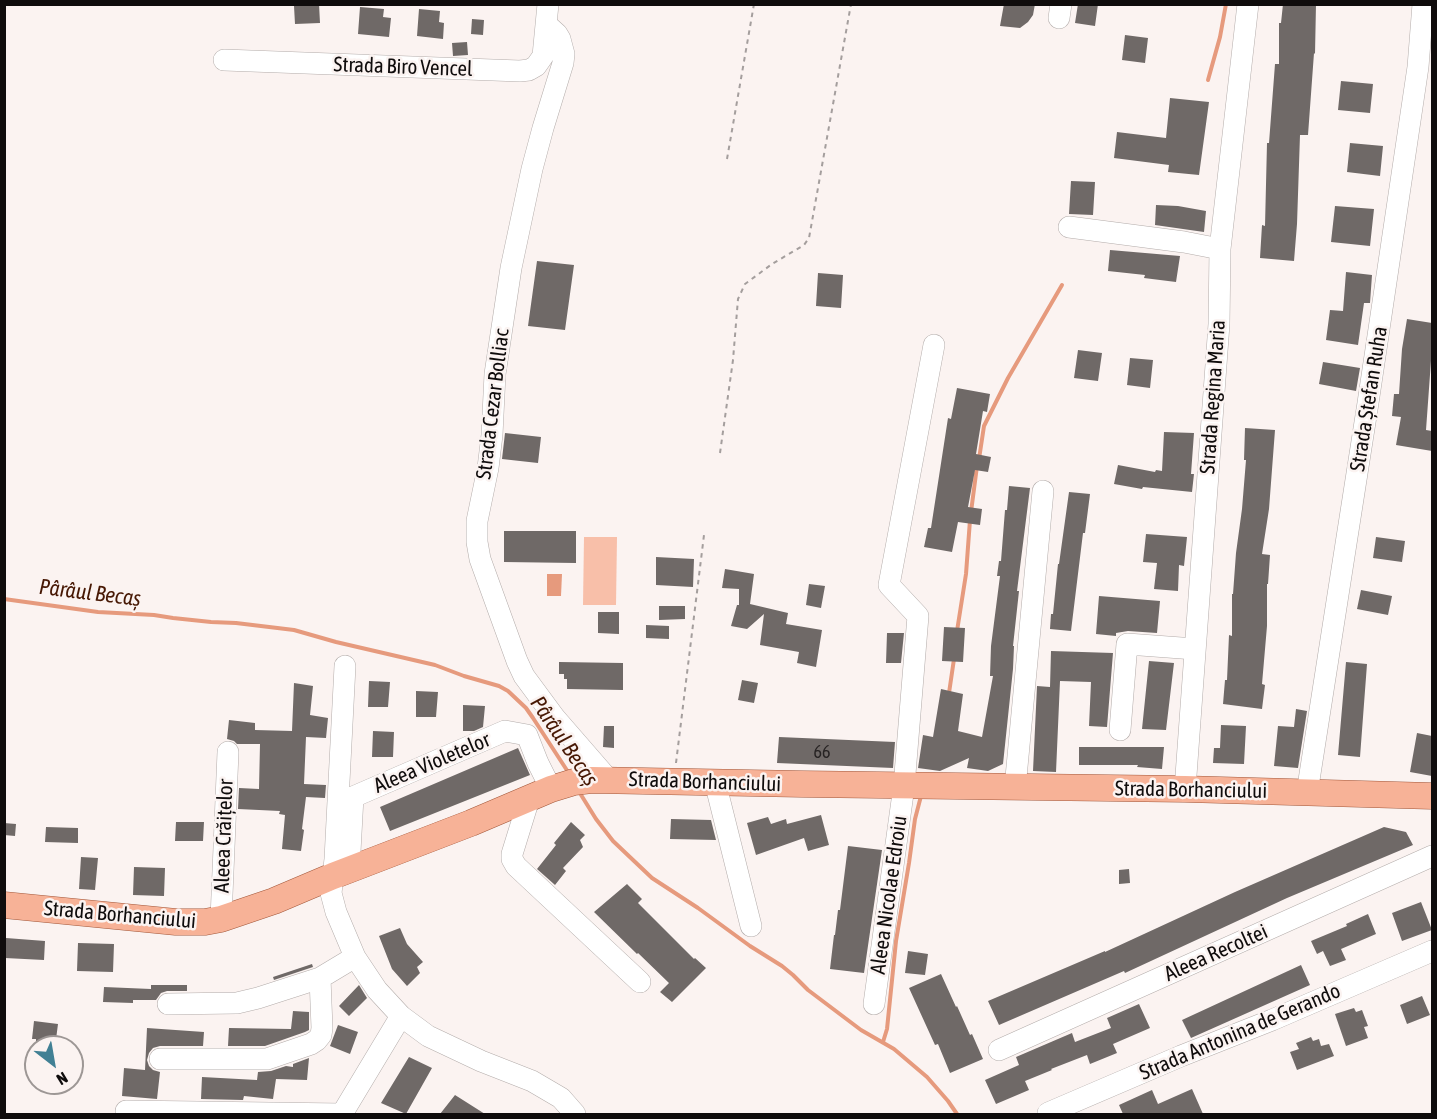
<!DOCTYPE html>
<html>
<head>
<meta charset="utf-8">
<style>
	body { margin:0 }
	#map { position:relative; width:1437px; height:1119px; overflow:hidden; background:#fbf3f1; font-family:"Asap Condensed",sans-serif }
	canvas { display:block }
	.frame { position:absolute; inset:0; border:6px solid #0f0c0c; pointer-events:none }
	.north { position:absolute; left:24px; top:1035px; width:60px; height:60px; box-sizing:border-box; background:#fbf3f1; border:2px solid #9d9795; border-radius:50%; rotate:149deg; font-size:16px; font-weight:700; line-height:24px; text-align:center; color:#0f0c0c }
	.north::after { content:''; display:block; margin:auto; width:21px; height:27px; background:#418094; clip-path:polygon(50% 0,100% 100%,50% 72%,0 100%) }
</style>
</head>
<body>
<div id="map">
<canvas width="1437" height="1119"></canvas>
<div class="frame"></div>
<div class="north">N</div>
</div>
<script>
const ctx = document.querySelector('canvas').getContext('2d');
ctx.lineJoin = 'round';
function fillPath(path, color) { ctx.fillStyle = color; ctx.fill(path, 'evenodd'); }
const poly = rows => new Path2D(rows.map(r => 'M' + r).join(''));
function trace(path, color, width, dash) { ctx.strokeStyle = color; ctx.lineWidth = width; ctx.lineCap = dash ? 'butt' : 'round'; ctx.setLineDash(dash || []); ctx.stroke(path); }
function drawText(font, color, halo, rows, align = 'center') {
  ctx.font = font + ' "Asap Condensed",sans-serif'; ctx.lineWidth = 5; ctx.setLineDash([]); ctx.textBaseline = 'middle'; ctx.strokeStyle = halo; ctx.fillStyle = color; for (const [text, x, y, turn = 0] of rows) {
    ctx.save(); ctx.translate(x, y); ctx.rotate((+turn || 0) * Math.PI / 180); ctx.textAlign = isNaN(turn) ? turn : align; if (halo) ctx.strokeText(text, 0, 0); ctx.fillText(text, 0, 0); ctx.restore();
  }
}
const green = poly([
	[584,537,617,537,616,605,583,605]
]);
const water = poly([
	[547,574,562,574,561,596,547,596]
]);
const stream = poly([
	[1208,80,1220,37,1226,4],
	[979,459,984,426,1008,378,1062,285],
	[971,512,977,466],
	[4,599,98,612,154,615,173,618,211,622,236,623,294,630,336,642,435,665,464,676,499,686,508,691,526,708,533,718,570,775],
	[957,631,966,574,970,520],
	[949,693,954,659],
	[578,790,596,819,613,841,652,878,698,908,750,946,782,966,793,975,808,990,861,1030,894,1049,927,1077,948,1101,957,1114],
	[883,1042,887,1029,896,941,909,863,915,819,921,796]
]);
const building = poly([
	[319,4,320,23,295,24,294,6],
	[1004,4,1035,4,1033,15,1028,22,1020,28,1000,26],
	[1078,4,1098,4,1095,26,1075,23],
	[1283,4,1316,4,1315,54,1314,53,1308,135,1300,135,1297,224,1294,261,1260,258,1262,225,1265,226,1267,143,1269,143,1275,64,1279,64,1279,23,1281,23],
	[360,7,384,9,383,17,391,18,389,37,358,34],
	[419,9,440,11,439,22,444,23,443,39,417,36],
	[472,19,484,20,483,35,471,34],
	[1125,35,1148,38,1145,63,1122,60],
	[467,42,468,55,453,56,452,43],
	[1341,81,1373,84,1370,113,1338,110],
	[1170,98,1209,102,1199,175,1168,172,1169,165,1114,158,1117,132,1166,138],
	[1350,143,1383,146,1380,176,1347,172],
	[1071,181,1095,182,1093,215,1069,214],
	[1156,205,1178,206,1206,211,1204,232,1155,225],
	[1335,206,1374,209,1370,246,1331,242],
	[1110,250,1180,256,1176,282,1144,278,1145,275,1108,271],
	[537,261,574,265,565,330,528,326],
	[1346,272,1372,275,1370,303,1364,303,1358,345,1326,340,1330,310,1343,311],
	[818,273,843,275,841,308,816,306],
	[1407,319,1432,323,1432,347,1426,430,1432,431,1432,451,1396,445,1401,417,1392,416,1394,394,1399,394,1402,349],
	[1078,350,1102,353,1098,381,1074,378],
	[1130,358,1153,360,1150,388,1127,385],
	[1323,362,1360,368,1356,391,1319,384],
	[957,388,990,394,987,412,983,411,976,454,991,457,988,472,975,470,968,507,982,509,980,525,958,522,952,552,924,547,928,528,931,528,948,418,951,419],
	[1245,428,1275,430,1269,509,1262,554,1270,555,1268,584,1267,584,1267,626,1262,684,1265,685,1262,709,1223,704,1225,680,1227,680,1229,635,1232,636,1232,594,1233,594,1236,553,1242,509,1246,460,1244,460],
	[1164,432,1194,433,1191,474,1194,474,1192,492,1143,487,1142,489,1114,484,1118,465,1155,472,1156,470,1162,471],
	[505,433,541,437,538,463,502,459],
	[1009,486,1030,488,1017,591,1019,591,1013,646,1014,646,1013,669,1003,764,988,771,967,768,969,758,940,771,918,768,923,735,933,737,941,689,963,694,958,731,982,737,993,676,990,676,991,646,1000,576,997,576,999,561,1001,561,1005,510,1007,510],
	[1069,492,1090,494,1085,533,1083,533,1071,631,1050,629,1051,614,1053,614,1058,564,1059,564],
	[504,531,576,531,576,563,504,562],
	[1146,534,1187,537,1184,566,1179,565,1178,591,1154,589,1157,563,1143,562],
	[1376,537,1405,541,1402,562,1373,558],
	[656,557,694,559,693,587,656,585],
	[725,569,754,574,750,604,788,613,786,624,822,630,816,667,797,663,799,652,760,645,764,614,747,629,731,626,737,605,739,605,739,589,722,588],
	[809,584,825,586,821,608,806,605],
	[1361,590,1392,596,1388,615,1357,609],
	[1099,596,1160,601,1157,633,1128,631,1116,633,1116,636,1096,634],
	[659,606,685,606,685,619,659,620],
	[598,612,619,612,619,634,598,633],
	[646,625,669,626,669,639,646,638],
	[944,627,965,628,963,662,942,661],
	[887,633,904,633,901,663,886,663],
	[1051,651,1113,653,1107,727,1089,726,1091,682,1060,681,1056,772,1033,771,1037,686,1050,687],
	[1149,661,1174,663,1166,730,1142,729],
	[559,662,623,663,623,690,567,689,567,679,564,679,564,674,559,674],
	[1346,662,1367,664,1360,757,1338,755],
	[742,680,758,683,754,703,738,700],
	[369,681,390,682,388,707,368,707],
	[294,683,313,686,310,715,328,718,326,738,306,737,304,784,326,785,325,798,306,797,302,829,304,830,301,851,282,849,285,815,279,814,280,811,238,809,239,788,259,789,260,744,237,744,234,741,227,739,229,720,255,723,255,730,292,731],
	[416,691,438,692,436,717,416,717],
	[463,705,485,706,483,727,474,731,463,731],
	[1296,709,1307,711,1298,768,1274,766,1278,726,1294,727],
	[1221,725,1246,726,1244,764,1213,763,1214,748,1220,748],
	[604,726,614,726,614,748,603,747],
	[373,731,394,732,393,757,372,757],
	[1417,733,1432,736,1432,776,1410,772],
	[779,737,895,742,893,768,777,763],
	[1079,747,1164,747,1162,769,1137,767,1138,765,1079,765],
	[518,748,530,775,390,831,380,807],
	[821,815,829,845,808,851,804,838,756,855,747,823,768,817,771,824,786,819,787,824],
	[671,819,711,820,716,840,670,839],
	[176,822,204,822,203,841,175,841],
	[571,822,585,835,580,840,583,847,563,868,566,871,555,885,537,869,556,845,554,843],
	[4,823,16,824,15,836,4,835],
	[46,827,78,828,78,843,45,842],
	[1384,827,1406,832,1413,845,1287,898,1125,973,1124,971,999,1025,988,1001,1105,951,1105,952,1235,892],
	[848,846,882,850,864,973,830,969,834,935,835,935,838,910,840,910],
	[81,857,98,858,95,890,79,889],
	[134,867,165,868,164,896,133,895],
	[1129,869,1130,883,1119,884,1119,870],
	[627,884,642,899,638,903,694,959,695,958,706,968,672,1002,660,992,669,983,638,953,637,954,594,912],
	[1421,902,1432,930,1402,941,1392,913],
	[1368,914,1376,934,1341,949,1346,960,1330,966,1323,951,1317,954,1311,941,1347,926,1346,924],
	[400,928,407,944,423,962,417,967,420,973,407,986,392,969,379,936],
	[6,938,45,941,44,960,5,958],
	[78,943,114,944,113,972,77,971],
	[908,951,928,954,925,975,905,973],
	[312,964,313,967,274,980,273,977],
	[1301,965,1310,985,1191,1038,1182,1020],
	[941,974,956,1007,957,1006,970,1035,972,1034,983,1059,950,1073,938,1044,935,1045,909,988],
	[151,985,187,985,187,991,167,991,161,993,156,1000,133,1000,133,1003,103,1002,104,987,151,989],
	[359,985,367,998,349,1016,339,1006],
	[1422,996,1430,1015,1407,1024,1400,1005],
	[1139,1004,1150,1028,1113,1044,1117,1053,1090,1064,1087,1055,1051,1069,1052,1070,1025,1081,1029,1090,996,1104,985,1080,1019,1065,1016,1057,1072,1033,1075,1042,1111,1028,1107,1018],
	[1354,1008,1356,1012,1362,1010,1368,1026,1364,1027,1368,1038,1346,1046,1335,1014],
	[293,1011,309,1012,309,1030,305,1032,265,1046,228,1046,229,1028,291,1029],
	[34,1021,58,1024,55,1047,36,1047,36,1039,32,1039],
	[338,1025,358,1032,350,1054,330,1046],
	[147,1028,204,1032,203,1046,160,1046,153,1048,149,1053,147,1060,149,1066,153,1070,160,1072,157,1099,122,1096,124,1068,145,1070],
	[1311,1037,1313,1041,1319,1039,1321,1046,1329,1044,1334,1056,1297,1070,1290,1052,1299,1049,1296,1043],
	[409,1057,432,1068,406,1114,381,1103],
	[309,1058,307,1080,276,1079,273,1099,244,1096,243,1100,201,1099,202,1077,257,1080,258,1072,271,1071,286,1066,293,1067,293,1064],
	[1192,1089,1203,1114,1123,1114,1119,1105,1152,1090,1158,1104],
	[455,1095,485,1114,440,1114]
]);
const path = poly([
	[727,159,754,4],
	[720,453,733,360,738,299,745,284,772,264,804,245,809,238,851,4],
	[676,763,704,535]
]);
const minor = poly([
	[1059,18,1061,4],
	[546,24,557,34,560,39,564,54,563,63,543,128,532,169,511,268,495,374,492,435,488,468,477,521,477,542,480,559,517,661,524,676,555,718,608,779],
	[224,60,520,71,529,70,536,66,543,56,548,4],
	[1069,227,1184,242,1220,249],
	[345,666,335,859,331,893,336,912,355,957,377,990,401,1016,428,1036,481,1061,532,1081,561,1098,575,1114],
	[1120,730,1127,644,1195,649],
	[715,782,751,926],
	[1015,788,1043,491],
	[1185,789,1219,324,1220,249,1248,4],
	[1307,793,1368,403,1418,67,1423,4],
	[529,799,512,854,512,859,516,866,640,982],
	[349,870,353,797,505,731,527,735,538,763,551,789],
	[221,919,228,752],
	[168,1004,237,1003,258,998,320,978,355,957],
	[874,1004,904,786,918,616,889,585,934,345],
	[999,1050,1432,856],
	[160,1059,267,1059,311,1044,317,1040,321,1035,322,1028,320,978],
	[126,1111,342,1114,401,1016],
	[1048,1113,1181,1056,1272,1020,1432,951]
]);
const major = poly([
	[4,905,176,922,205,922,221,919,274,901,333,876,471,823,551,789,574,782,592,780,802,784,1185,789,1432,796]
]);
const numberNames = [
	["66",822,752]
];
const streetNames = [
	["Strada Biro Vencel",403,67,2],
	["Strada Regina Maria",1213,397,-86],
	["Strada Ștefan Ruha",1369,399,-81],
	["Strada Cezar Bolliac",493,404,-83],
	["Aleea Violetelor",432,763,-23],
	["Strada Borhanciului",705,782,2],
	["Strada Borhanciului",1191,790,1],
	["Aleea Crăițelor",224,836,-88],
	["Aleea Nicolae Edroiu",889,895,-82],
	["Strada Borhanciului",120,915,5],
	["Aleea Recoltei",1216,953,-24],
	["Strada Antonina de Gerando",1240,1032,-23]
];
const waterNames = [
	["Pârâul Becaș",90,593,7],
	["Pârâul Becaș",564,741,56]
];
fillPath(green, '#f8bfa9');
fillPath(water, '#e69a7d');
trace(stream, '#e69a7d', 4);
fillPath(building, '#6f6967');
trace(minor, '#b3acaa', 22);
trace(major, '#a2573a', 27);
trace(path, '#a49e9d', 2, [4.5, 4.5]);
trace(minor, '#fff', 21);
trace(major, '#f7b297', 26);
drawText('18px', '#272323', null, numberNames);
drawText('21px', '#0f0c0c', '#fbf3f1', streetNames);
drawText('italic 22px', '#471804', '#fbf3f1', waterNames);
</script>
</body>
</html>
